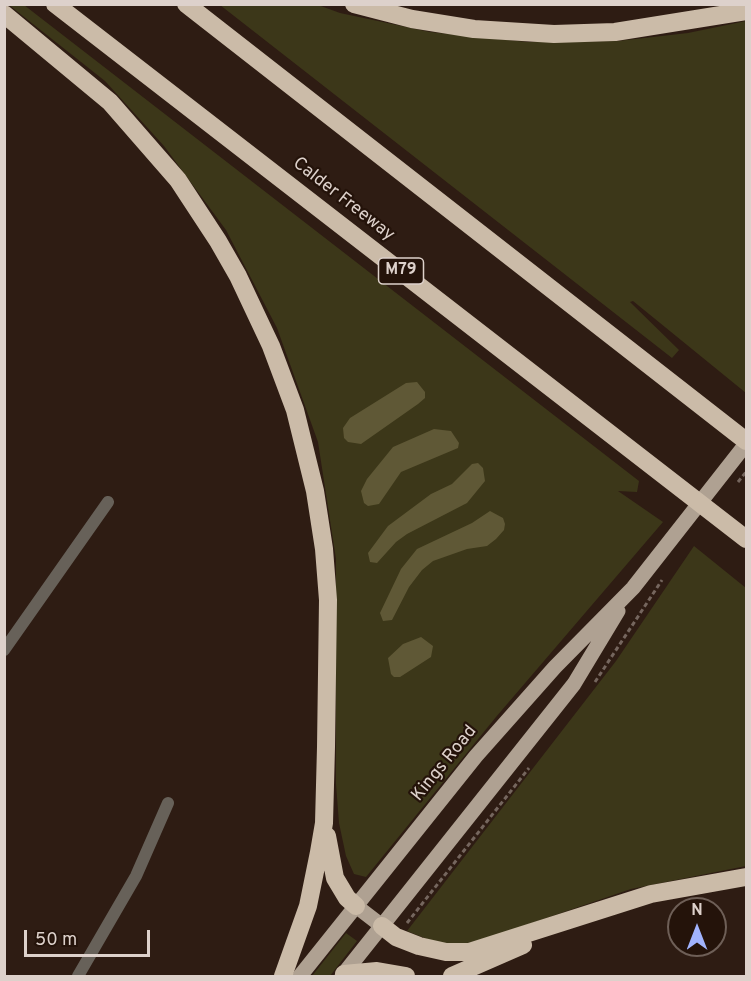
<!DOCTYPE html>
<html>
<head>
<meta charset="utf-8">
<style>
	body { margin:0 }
	#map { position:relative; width:751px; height:981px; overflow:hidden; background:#2e1c13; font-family:Overpass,sans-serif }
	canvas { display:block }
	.frame { position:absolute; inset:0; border:6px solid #ddd1cb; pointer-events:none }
	.north { position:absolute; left:667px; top:897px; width:60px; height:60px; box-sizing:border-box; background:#24130a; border:2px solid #6e5f57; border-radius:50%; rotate:0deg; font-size:16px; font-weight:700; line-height:24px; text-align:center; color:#ddd1cb }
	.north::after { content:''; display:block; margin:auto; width:21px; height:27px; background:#a1b3fd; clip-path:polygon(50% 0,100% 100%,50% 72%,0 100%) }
	.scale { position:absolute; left:24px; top:930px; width:126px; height:27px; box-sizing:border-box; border:3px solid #ddd1cb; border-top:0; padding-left:8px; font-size:18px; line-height:21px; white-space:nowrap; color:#ddd1cb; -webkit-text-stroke:4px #24130a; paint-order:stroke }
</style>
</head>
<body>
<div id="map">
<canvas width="751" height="981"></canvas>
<div class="frame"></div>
<div class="north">N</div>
<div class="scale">50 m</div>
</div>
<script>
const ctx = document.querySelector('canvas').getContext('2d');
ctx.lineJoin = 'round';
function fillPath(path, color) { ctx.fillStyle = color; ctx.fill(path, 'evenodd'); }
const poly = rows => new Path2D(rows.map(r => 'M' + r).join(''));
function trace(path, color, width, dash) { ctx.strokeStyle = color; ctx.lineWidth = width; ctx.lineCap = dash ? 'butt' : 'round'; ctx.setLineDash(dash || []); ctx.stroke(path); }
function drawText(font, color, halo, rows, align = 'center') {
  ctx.font = font + ' Overpass,sans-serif'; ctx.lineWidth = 4.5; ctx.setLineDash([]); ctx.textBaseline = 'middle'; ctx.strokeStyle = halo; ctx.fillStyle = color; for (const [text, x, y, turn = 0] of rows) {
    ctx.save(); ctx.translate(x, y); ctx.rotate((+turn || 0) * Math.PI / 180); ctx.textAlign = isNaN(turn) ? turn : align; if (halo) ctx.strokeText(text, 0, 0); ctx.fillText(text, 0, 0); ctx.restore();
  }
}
const green = poly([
	[9,5,24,5,639,481,637,492,618,491,663,522,496,717,366,877,354,874,346,856,339,823,336,784,336,559,318,442,277,328,226,230,164,146,105,81],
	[220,5,318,5,340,13,430,32,527,42,618,41,688,33,746,21,746,393,633,301,630,302,679,350,672,358],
	[694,546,746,588,746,866,631,889,485,939,464,944,437,943,407,931,616,661],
	[346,933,357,941,330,976,312,976]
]);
const forest = poly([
	[417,382,425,392,425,398,418,404,361,444,348,442,344,438,343,428,350,418,406,383],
	[434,429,451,431,459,443,458,448,401,472,379,504,368,506,364,503,361,491,367,479,393,447],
	[478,463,483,468,485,481,467,503,407,534,396,542,377,563,370,562,368,553,388,526,431,494,452,484,472,464],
	[490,511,503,518,505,524,504,530,496,539,487,546,467,549,433,561,422,570,409,587,392,620,383,621,380,613,401,569,417,549,472,523],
	[421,637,433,646,431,657,400,677,394,677,391,674,388,658,403,644]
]);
const path = poly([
	[738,482,746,472],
	[595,682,662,580],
	[407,923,529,768]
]);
const minor = poly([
	[4,650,108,502],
	[78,976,136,876,168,803]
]);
const primary = poly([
	[356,906,382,926],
	[300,976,476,756,555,667,633,588,746,444],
	[342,976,574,684,618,611]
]);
const motorway = poly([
	[55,4,746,539],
	[186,4,746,441],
	[354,4,412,19,474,29,554,34,615,32,746,11],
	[4,14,110,102,178,180,218,241,238,276,271,346,295,410,315,491,324,549,328,600,326,747,324,823,319,852,308,906,283,976],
	[327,836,335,878,347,898,356,906],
	[382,926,396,937,419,946,446,952,469,952,651,894,746,877],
	[344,974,377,971,406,976],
	[452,976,523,945]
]);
const shields = [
	[401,271,45]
];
const shieldNames = [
	["M79",401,271]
];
const streetNames = [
	["Calder Freeway",343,200,38],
	["Kings Road",445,764,-51]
];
fillPath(green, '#3c3719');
fillPath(forest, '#5f5836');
trace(path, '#75665e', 3, [4.5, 3]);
trace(minor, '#676159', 12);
trace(primary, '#afa192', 15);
trace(motorway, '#cbbba8', 18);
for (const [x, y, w] of shields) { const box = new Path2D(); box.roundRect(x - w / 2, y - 13, w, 26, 4.5); ctx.fillStyle = '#24130a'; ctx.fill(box); trace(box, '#ddd1cb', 1.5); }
drawText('bold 16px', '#ddd1cb', null, shieldNames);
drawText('18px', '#ddd1cb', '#24130a', streetNames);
</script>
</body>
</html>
